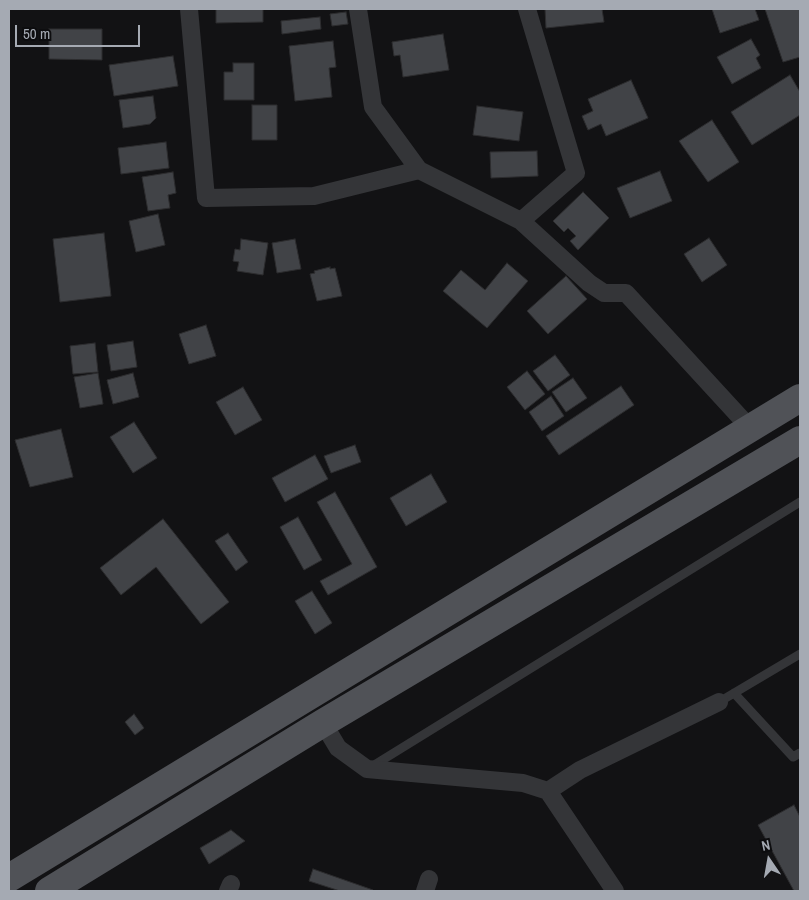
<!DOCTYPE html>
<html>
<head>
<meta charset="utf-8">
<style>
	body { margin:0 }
	#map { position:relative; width:809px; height:900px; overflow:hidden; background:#121214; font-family:"Archivo Narrow",sans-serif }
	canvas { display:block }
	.frame { position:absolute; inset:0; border:10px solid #a5aab3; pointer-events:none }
	.north { position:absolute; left:744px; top:835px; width:50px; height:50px; -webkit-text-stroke:4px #0d0d0f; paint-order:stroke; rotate:348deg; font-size:14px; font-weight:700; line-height:20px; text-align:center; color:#a5aab3 }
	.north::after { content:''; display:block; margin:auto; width:18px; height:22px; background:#a5aab3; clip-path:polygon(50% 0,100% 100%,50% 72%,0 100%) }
	.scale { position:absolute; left:15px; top:25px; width:125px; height:22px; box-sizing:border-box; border:2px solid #a5aab3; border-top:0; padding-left:6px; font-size:15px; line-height:18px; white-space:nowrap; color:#a5aab3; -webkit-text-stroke:4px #0d0d0f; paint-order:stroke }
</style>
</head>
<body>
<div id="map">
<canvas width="809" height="900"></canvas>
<div class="frame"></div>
<div class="north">N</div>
<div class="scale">50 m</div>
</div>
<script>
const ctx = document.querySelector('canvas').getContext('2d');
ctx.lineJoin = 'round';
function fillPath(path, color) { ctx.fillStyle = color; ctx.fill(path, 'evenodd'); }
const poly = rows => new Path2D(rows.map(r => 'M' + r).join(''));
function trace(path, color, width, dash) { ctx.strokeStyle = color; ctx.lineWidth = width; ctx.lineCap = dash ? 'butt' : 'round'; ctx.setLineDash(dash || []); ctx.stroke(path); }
const building = poly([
	[216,9,263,9,263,22,216,23,216,9],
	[545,9,602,9,604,22,546,28,545,9],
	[712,9,755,9,759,20,720,33,712,9],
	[765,9,800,9,800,57,783,62,765,9],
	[346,12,348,24,332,26,330,14,346,12],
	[320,17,321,29,282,34,281,21,320,17],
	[49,29,102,29,102,60,49,59,49,29],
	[443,34,449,70,403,77,400,55,394,56,392,42,443,34],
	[751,39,760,55,756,58,761,68,732,84,717,57,751,39],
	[333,41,336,67,329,68,332,97,295,101,289,46,333,41],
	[173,56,178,86,114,96,109,65,173,56],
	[233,63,254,63,254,100,224,100,224,72,233,72,233,63],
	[790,75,800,92,800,115,752,145,731,112,790,75],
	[631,80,648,118,606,136,601,124,588,130,582,116,593,111,588,99,631,80],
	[153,96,156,118,150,124,123,128,119,100,153,96],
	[252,105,277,105,277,140,252,140,252,105],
	[477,106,523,112,519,141,473,135,477,106],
	[712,120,739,162,708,182,679,141,712,120],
	[166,142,169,168,121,174,118,148,166,142],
	[537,151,538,176,491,178,490,152,537,151],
	[660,171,672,201,630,218,617,188,660,171],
	[173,172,176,193,168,195,170,208,148,211,142,177,173,172],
	[583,192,609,218,578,250,570,241,576,236,568,228,564,232,553,221,583,192],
	[158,214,165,245,136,252,129,221,158,214],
	[104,233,111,296,60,302,53,239,104,233],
	[709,238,727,265,702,282,684,254,709,238],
	[241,239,268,243,263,275,237,271,239,262,233,261,235,249,240,250,241,239],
	[295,239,301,269,277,273,272,243,295,239],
	[507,263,528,281,487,328,443,291,461,270,485,290,507,263],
	[330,267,330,269,335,268,342,296,317,301,310,274,315,273,314,271,330,267],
	[566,276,587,299,548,334,527,311,566,276],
	[206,325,216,356,189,364,179,334,206,325],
	[133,341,137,367,111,371,107,345,133,341],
	[95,343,98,372,73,374,70,346,95,343],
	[555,355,570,375,548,391,533,371,555,355],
	[527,371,545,394,525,410,507,387,527,371],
	[98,373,103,404,80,408,74,377,98,373],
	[133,373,139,397,113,404,107,380,133,373],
	[573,378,587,398,566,412,552,392,573,378],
	[621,386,634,405,559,455,546,436,621,386],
	[243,387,262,420,235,435,216,402,243,387],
	[551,396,564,416,542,431,529,412,551,396],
	[134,422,157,458,133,473,110,437,134,422],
	[61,429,73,477,30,487,15,440,61,429],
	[355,445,361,462,331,473,324,456,355,445],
	[315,455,328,479,285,502,272,478,315,455],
	[431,474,447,502,406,526,390,498,431,474],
	[335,492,377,567,328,595,320,581,352,564,317,502,335,492],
	[298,517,322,560,304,570,280,527,298,517],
	[163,519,229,602,201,624,156,567,121,595,100,568,163,519],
	[228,533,248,562,236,571,215,541,228,533],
	[312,591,332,623,315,634,295,601,312,591],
	[134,714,144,728,135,735,125,722,134,714],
	[794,805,800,817,800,891,794,891,758,825,794,805],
	[231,830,245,841,209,864,200,848,231,830],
	[313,869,373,890,373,891,340,891,309,881,313,869]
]);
const service = poly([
	[734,693,793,757,800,753],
	[719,702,800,654],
	[371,767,800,502]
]);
const minor = poly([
	[189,9,206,198,314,196,419,170,373,107,358,9],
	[419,170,521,221,576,173,527,9],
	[521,221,589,283,604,293,626,293,750,428],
	[323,723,338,748,367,769,523,783,548,791,580,770,719,702],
	[548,791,615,891],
	[228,891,231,884],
	[425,891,429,879]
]);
const primary = poly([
	[9,878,800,398],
	[49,891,323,723,800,440]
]);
fillPath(building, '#414347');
trace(building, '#2d2d2f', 1);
trace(service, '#343538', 9);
trace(minor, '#343538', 18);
trace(primary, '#505257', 28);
</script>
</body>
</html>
